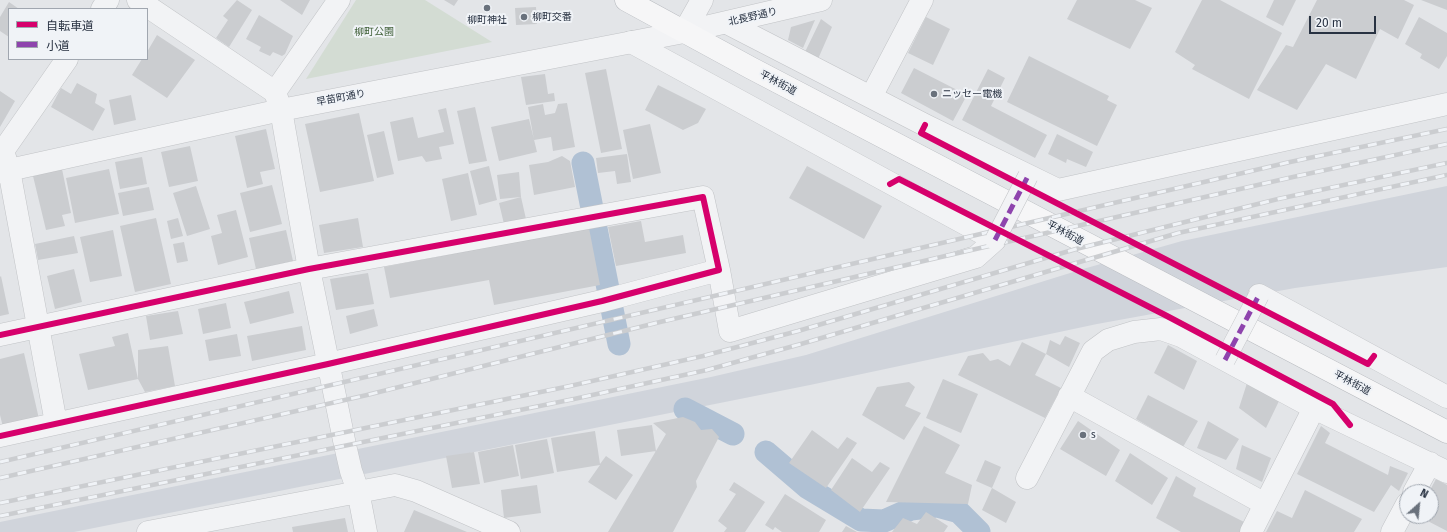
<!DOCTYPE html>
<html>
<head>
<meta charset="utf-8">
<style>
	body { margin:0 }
	#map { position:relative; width:1447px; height:532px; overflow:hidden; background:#e3e5e8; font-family:"Fira Sans","Noto Sans JP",sans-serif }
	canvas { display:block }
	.legend { position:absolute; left:8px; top:8px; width:140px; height:52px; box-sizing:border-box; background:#f0f3f7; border:1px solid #a0a6af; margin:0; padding:5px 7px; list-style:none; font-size:12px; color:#283242 }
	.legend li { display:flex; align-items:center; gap:8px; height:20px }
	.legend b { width:20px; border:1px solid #a0a6af }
	.north { position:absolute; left:1399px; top:484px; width:40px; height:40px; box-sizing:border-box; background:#f0f3f7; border:1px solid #a0a6af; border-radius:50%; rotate:27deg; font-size:11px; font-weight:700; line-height:16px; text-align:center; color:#283242 }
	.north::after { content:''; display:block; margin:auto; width:14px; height:18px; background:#69717c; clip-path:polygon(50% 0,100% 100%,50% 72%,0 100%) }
	.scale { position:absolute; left:1309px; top:16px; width:67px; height:18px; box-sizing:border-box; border:2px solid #283242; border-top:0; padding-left:5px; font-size:12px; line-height:14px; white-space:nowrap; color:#283242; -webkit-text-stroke:3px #f0f3f7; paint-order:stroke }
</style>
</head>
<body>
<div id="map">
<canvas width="1447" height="532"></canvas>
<ul class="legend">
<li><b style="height:5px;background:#d6006c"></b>自転車道</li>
<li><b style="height:5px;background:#8e44ad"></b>小道</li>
</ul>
<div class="north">N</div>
<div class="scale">20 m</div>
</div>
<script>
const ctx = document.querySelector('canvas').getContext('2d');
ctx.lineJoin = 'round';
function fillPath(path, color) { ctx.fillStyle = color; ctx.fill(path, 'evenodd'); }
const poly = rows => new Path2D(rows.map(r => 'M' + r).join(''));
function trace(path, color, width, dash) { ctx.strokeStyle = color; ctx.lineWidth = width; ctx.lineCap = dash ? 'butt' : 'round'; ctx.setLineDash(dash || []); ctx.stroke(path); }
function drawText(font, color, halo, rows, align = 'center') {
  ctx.font = font + ' "Fira Sans","Noto Sans JP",sans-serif'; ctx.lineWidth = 4; ctx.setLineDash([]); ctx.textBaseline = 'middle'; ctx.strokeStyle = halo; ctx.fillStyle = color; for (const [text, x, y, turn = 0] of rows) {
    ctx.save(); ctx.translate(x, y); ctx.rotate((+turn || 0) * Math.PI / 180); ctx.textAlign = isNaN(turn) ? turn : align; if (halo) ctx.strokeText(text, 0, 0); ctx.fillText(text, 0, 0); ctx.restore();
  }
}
const built = poly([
	[1447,186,1447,267,1295,288,1097,324,810,385,74,532,0,532,0,522,711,377,806,355,1083,269,1182,241]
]);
const green = poly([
	[356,0,425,0,492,42,306,79]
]);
const canal = poly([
	[583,163,619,344],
	[685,409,733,434],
	[766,452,808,488,861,520,884,521,911,509,937,506,959,512,979,532]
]);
const building = poly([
	[237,0,252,10,229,47,216,38,228,20,223,16],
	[280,0,310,0,302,15],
	[444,0,458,0,454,6],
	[1077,0,1135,0,1152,8,1130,49,1067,19],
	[1202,0,1220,0,1282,33,1249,99,1192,69,1195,65,1175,52],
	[1274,0,1296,0,1283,26,1266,17],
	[1317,0,1404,0,1414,5,1398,39,1380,29,1356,79,1326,64,1297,110,1257,90,1286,45,1293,47],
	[1421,0,1447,0,1447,10],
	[9,2,19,9,9,9,9,37,0,31,0,17],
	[536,7,537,24,516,25,515,8],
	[259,15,293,36,285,54,282,56,273,52,270,56,259,51,261,47,246,39],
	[926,17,950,29,933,65,908,53],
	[1419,17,1447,33,1447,56,1439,69,1420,58,1422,54,1405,44],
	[821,19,832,27,818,59,805,52],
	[815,20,803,48,788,40,791,27],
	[157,35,195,60,167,98,132,75,142,59,147,59,147,52],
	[1029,56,1109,96,1107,100,1117,105,1097,146,1007,102],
	[914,68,967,95,953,121,901,93],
	[606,69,622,149,601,153,585,73],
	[988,69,1005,78,991,106,1047,135,1035,158,962,120],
	[545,74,548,94,554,93,555,101,526,105,521,77],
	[77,83,97,94,95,103,105,109,93,131,51,107,61,88,71,94],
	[658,85,706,109,698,123,683,130,645,110],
	[0,91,15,101,0,127],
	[131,95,136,120,114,125,109,100],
	[567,103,575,147,553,151,551,137,534,140,528,107,543,104,545,115,555,113,558,104],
	[475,107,487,161,469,164,457,111],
	[446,108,454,144,439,147,442,159,426,162,422,156,398,161,390,122,413,117,418,138,444,132,438,110],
	[359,113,374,181,320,192,305,124],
	[529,119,537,152,499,161,491,127],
	[650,124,661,173,633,179,623,130],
	[266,129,275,169,260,172,263,184,247,188,235,136],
	[384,131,394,174,377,178,367,135],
	[1057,134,1093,152,1086,167,1067,159,1066,163,1048,154],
	[190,146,198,181,169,187,161,152],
	[627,154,631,182,617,184,615,171,598,173,596,158],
	[562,156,570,161,575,187,534,195,529,165,548,162],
	[142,157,147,184,120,189,115,162],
	[489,166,497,200,479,205,470,171],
	[807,166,882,206,864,239,789,198],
	[62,169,71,213,62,215,65,226,46,230,33,176],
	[109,169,119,214,75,223,66,178],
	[519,172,521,197,500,199,497,175],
	[468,173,477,215,451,221,442,179],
	[272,185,282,224,250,232,240,193],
	[196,186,210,229,187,236,173,193],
	[149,187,154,210,123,216,118,193],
	[521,197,526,219,504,224,499,203],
	[236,210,248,257,218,265,211,236,222,233,217,215],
	[156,218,171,284,135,292,120,226],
	[178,218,183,236,171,239,167,221],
	[358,218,363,247,324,253,319,225],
	[641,221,645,242,683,235,686,253,616,266,608,227],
	[589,228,600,285,494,305,489,280,390,298,384,267],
	[113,230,122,276,90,282,80,237],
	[286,230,293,261,256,269,249,238],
	[74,236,78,253,38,260,35,244],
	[184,242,188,261,177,263,173,244],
	[74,269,82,302,55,309,47,276],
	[368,273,374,304,336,310,330,279],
	[1,276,9,314,0,316,0,277],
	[289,291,294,313,250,324,244,302],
	[226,303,231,328,203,334,198,309],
	[374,309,378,326,350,334,346,316],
	[178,311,183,334,150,340,146,316],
	[302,326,306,350,252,361,247,336],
	[128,333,138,379,88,390,79,354,115,346,112,337],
	[237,334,241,356,209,361,205,340],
	[1065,336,1080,343,1069,367,1046,354,1050,340,1060,345],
	[1022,342,1046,354,1035,375,1061,388,1045,418,958,375,968,356,983,353,990,361,998,359,1010,366],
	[1168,345,1197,361,1184,390,1154,373],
	[168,346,175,386,145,392,138,379,138,350],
	[24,353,39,419,3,427,0,415,0,359],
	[943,379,978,394,961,433,926,418],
	[1248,380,1279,401,1266,428,1239,408],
	[909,382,915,387,905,406,921,413,904,440,862,415,877,387],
	[1148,395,1198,421,1183,447,1136,419],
	[683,417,695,422,701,430,712,429,719,437,696,481,697,487,673,532,608,532,666,434,653,423],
	[1078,421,1120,450,1106,476,1060,449],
	[1208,421,1239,439,1226,460,1197,448],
	[652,425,656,451,621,456,617,430],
	[924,426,960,445,945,473,972,485,968,504,886,502],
	[1321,426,1330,433,1325,443,1388,475,1390,466,1408,473,1399,491,1391,485,1374,512,1297,474],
	[812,430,838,449,847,437,857,443,826,488,789,463],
	[595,431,600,464,606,456,633,475,616,500,588,482,600,465,557,472,551,438],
	[547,439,554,473,521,479,515,445],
	[513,445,519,476,484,483,478,452],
	[1242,445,1271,458,1262,482,1236,469],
	[474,452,480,484,452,488,446,456],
	[1130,453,1168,478,1152,505,1115,481],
	[852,458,872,472,880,462,890,468,860,512,831,490],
	[985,460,1001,467,992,488,1016,502,1006,523,982,510,992,488,976,481],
	[1176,476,1196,488,1193,496,1246,523,1241,532,1181,532,1156,518],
	[1436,479,1447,485,1447,531,1418,516,1431,516,1431,492,1429,492],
	[734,482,765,502,745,532,724,532,727,528,718,521,736,494,729,490],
	[537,485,541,513,504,518,501,490],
	[1305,490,1362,519,1354,532,1266,532,1277,511,1292,518],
	[785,494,826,520,819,532,782,532,775,527,773,530,765,525],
	[414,510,467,532,404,532],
	[926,512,948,526,944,532,892,532,903,518,917,524],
	[345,518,348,532,293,532,292,527],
	[846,526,857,532,842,532]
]);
const minor = poly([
	[138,0,275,92,281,110,309,269,345,445,351,471,358,491,366,532],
	[102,9,108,0],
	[727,23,925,125,1058,190,1447,104],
	[631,42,995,240,976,257,730,331,719,270],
	[275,92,339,0],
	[871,97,922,0],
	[0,149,3,151,9,170,56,423],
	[3,151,67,59],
	[1259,295,1447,397],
	[0,335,309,269,703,197,719,270,602,301,328,364,0,436],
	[1069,396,1265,504],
	[1027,478,1093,351,1108,340,1134,332,1161,329,1181,336,1314,408,1447,472],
	[1414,492,1430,463],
	[148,532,395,485,416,491,509,532],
	[1251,532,1314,408],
	[1392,532,1407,504]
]);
const tertiary = poly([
	[684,32,702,0],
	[0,172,281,110,684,32,821,0]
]);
const trunk = poly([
	[626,0,751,68,1447,432]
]);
const rail = poly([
	[0,462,1290,162,1447,129],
	[0,478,367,395,660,322,967,251,1293,177,1447,144],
	[0,503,570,386,703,356,798,331,1076,249,1278,199,1447,163],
	[0,516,574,399,707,370,801,344,1178,233,1447,175]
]);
const pedestrianBridge = poly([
	[995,240,1028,176],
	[1225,360,1259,295]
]);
const quiet = poly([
	[995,240,1028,176],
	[1225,360,1259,295]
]);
const cycleway = poly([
	[925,125,921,133,1368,364,1374,356],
	[890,184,899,179,1167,316,1333,404,1350,425],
	[0,335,309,269,703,197,719,270,602,301,328,364,0,436]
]);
const markers = [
	[487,8,4,"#69717c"],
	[524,17,4,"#69717c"],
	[934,94,4,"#69717c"],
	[1083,435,4,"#69717c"]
];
const poiNames = [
	["柳町交番",532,17],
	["柳町神社",487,20,"center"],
	["ニッセー電機",942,94],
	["s",1091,435]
];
const streetNames = [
	["北長野通り",753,17,-13],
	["平林街道",778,83,28],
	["早苗町通り",341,98,-11],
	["平林街道",1065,233,28],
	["平林街道",1352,383,28]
];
const parkNames = [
	["柳町公園",374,32]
];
fillPath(built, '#d0d4db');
fillPath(green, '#d3dcd3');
trace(canal, '#b0c1d4', 23);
fillPath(building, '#cbcdd0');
trace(minor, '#c1c3c6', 23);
trace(tertiary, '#c1c3c6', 23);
trace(trunk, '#b5b8bd', 23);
trace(minor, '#f2f3f5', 22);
trace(tertiary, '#f2f3f5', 22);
trace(trunk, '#f6f6f7', 22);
trace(rail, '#cbcdd0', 4.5);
trace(rail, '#f0f3f7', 3, [9]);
trace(pedestrianBridge, '#c1c3c6', 21, []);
trace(pedestrianBridge, '#f2f3f5', 20);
trace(quiet, '#8e44ad', 5, [10, 5]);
trace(cycleway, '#d6006c', 6);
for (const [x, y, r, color] of markers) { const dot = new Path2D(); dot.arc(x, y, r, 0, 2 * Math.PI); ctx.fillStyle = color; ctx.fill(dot); trace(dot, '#f0f3f7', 1.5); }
drawText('10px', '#283242', '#f0f3f7', poiNames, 'left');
drawText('10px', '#283242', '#f0f3f7', streetNames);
drawText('10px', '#3d5e35', '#f0f3f7', parkNames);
</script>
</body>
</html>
